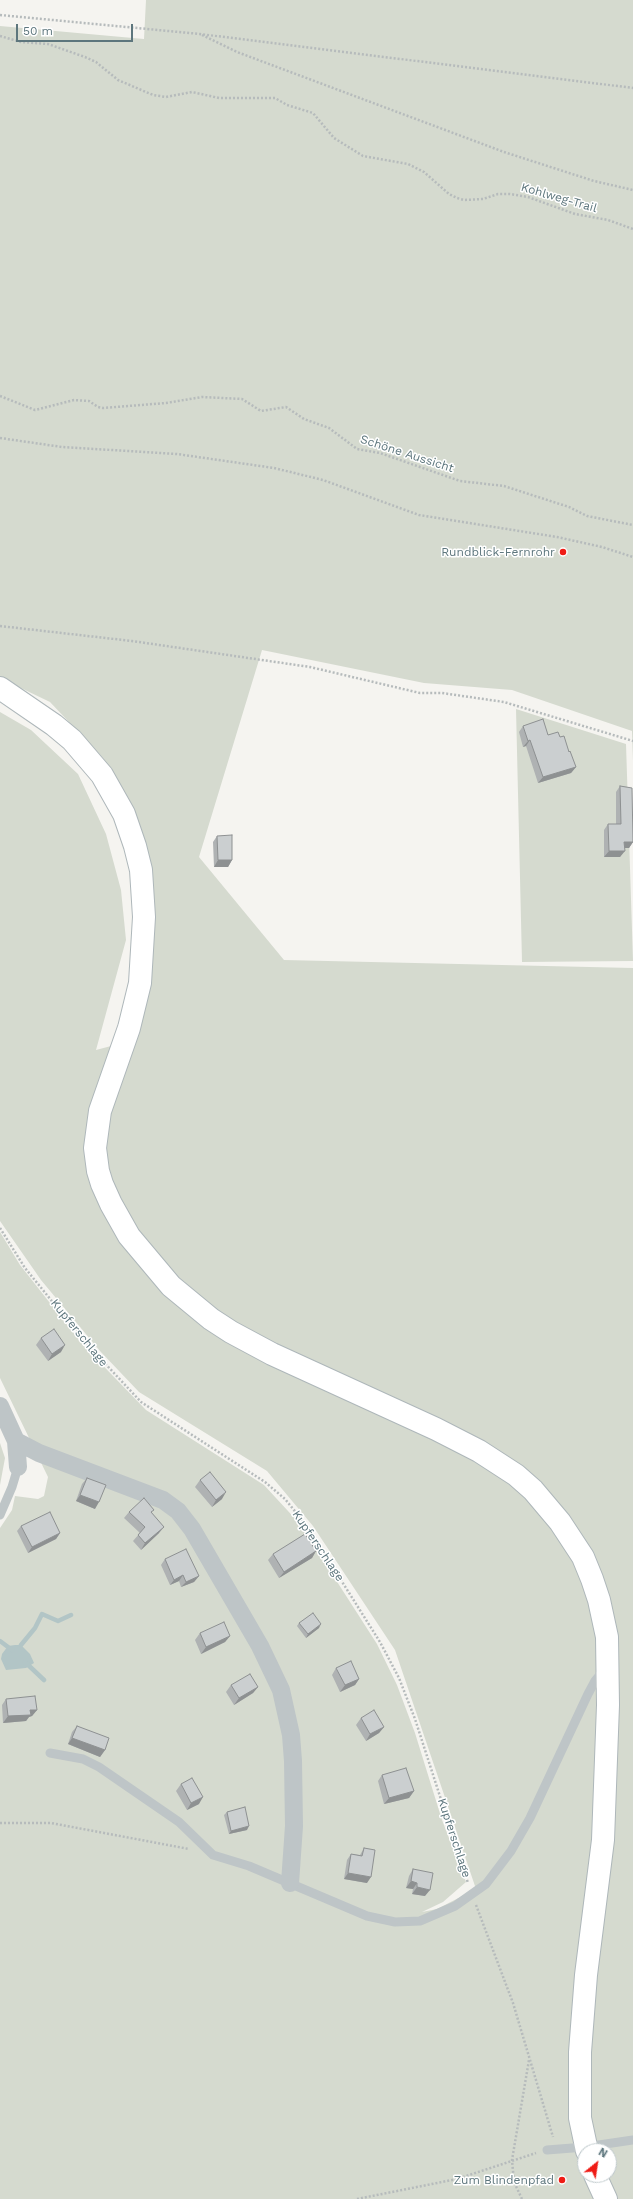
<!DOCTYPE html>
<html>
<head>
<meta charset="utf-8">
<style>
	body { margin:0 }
	#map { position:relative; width:633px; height:2199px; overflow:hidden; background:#f5f4f0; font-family:"Work Sans",sans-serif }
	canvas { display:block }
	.north { position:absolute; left:577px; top:2143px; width:40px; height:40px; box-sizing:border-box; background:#fff; border:1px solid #bec8cb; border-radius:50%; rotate:30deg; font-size:11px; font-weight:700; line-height:16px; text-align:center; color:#5d767d }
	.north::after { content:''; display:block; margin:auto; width:14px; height:18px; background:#ef1b15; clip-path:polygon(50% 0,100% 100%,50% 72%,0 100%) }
	.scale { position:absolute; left:16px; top:24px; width:117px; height:18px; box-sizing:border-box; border:2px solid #5d767d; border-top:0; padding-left:5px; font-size:12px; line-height:14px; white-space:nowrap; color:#5d767d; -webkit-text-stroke:3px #fff; paint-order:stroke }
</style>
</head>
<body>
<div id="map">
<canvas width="633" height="2199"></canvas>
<div class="north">N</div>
<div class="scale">50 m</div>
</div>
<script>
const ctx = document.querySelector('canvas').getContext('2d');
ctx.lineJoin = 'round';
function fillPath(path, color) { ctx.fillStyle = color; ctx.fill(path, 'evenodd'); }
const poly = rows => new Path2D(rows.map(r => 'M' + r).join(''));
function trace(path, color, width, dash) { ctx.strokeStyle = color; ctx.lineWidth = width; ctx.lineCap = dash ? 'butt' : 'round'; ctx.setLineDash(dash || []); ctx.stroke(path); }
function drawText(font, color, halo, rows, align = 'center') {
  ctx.font = font + ' "Work Sans",sans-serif'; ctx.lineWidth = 3; ctx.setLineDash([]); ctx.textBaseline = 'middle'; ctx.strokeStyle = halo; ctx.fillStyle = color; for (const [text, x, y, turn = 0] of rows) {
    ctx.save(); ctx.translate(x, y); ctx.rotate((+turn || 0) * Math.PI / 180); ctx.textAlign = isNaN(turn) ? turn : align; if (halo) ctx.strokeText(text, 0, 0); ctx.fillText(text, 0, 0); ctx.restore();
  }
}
const green = poly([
	[146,0,633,0,633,761,632,731,512,690,424,683,262,650,199,857,284,960,633,968,633,2199,0,2199,0,1528,12,1510,15,1496,38,1499,44,1496,48,1477,0,1378,0,1232,20,1265,83,1345,146,1410,264,1485,300,1524,377,1644,397,1685,415,1733,442,1820,466,1882,443,1902,422,1912,437,1909,476,1889,395,1650,313,1526,267,1471,139,1392,100,1351,41,1280,0,1221,0,712,31,730,78,774,106,834,121,890,126,940,96,1050,130,1041,142,984,135,822,103,758,50,702,0,678,0,26,144,39],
	[585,2151,609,2151,609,2175,585,2175],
	[516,709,626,744,633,961,522,962],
	[0,1443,5,1458,0,1485]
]);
const water = poly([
	[15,1645,21,1645,30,1654,34,1663,26,1668,6,1670,1,1659,2,1654,8,1646]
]);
const stream = poly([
	[0,1641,12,1650],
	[21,1645,35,1628,42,1614,58,1621,71,1615],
	[25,1662,44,1680]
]);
const path = poly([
	[0,15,200,34,633,88],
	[202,35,237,52,504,152,594,181,633,190],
	[0,36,21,42,48,44,85,57,96,62,118,80,153,95,166,97,192,92,219,98,275,98,287,105,313,113,334,138,363,156,408,164,424,172,449,194,457,198,464,200,483,199,498,194,510,194,528,197,575,214,608,220,633,229],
	[0,396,35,410,74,400,89,401,98,407,103,408,166,403,202,397,242,399,261,411,286,407,304,419,329,428,357,449,380,453,460,481,504,486,569,507,587,516,633,525],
	[0,438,62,447,177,454,274,468,323,480,419,515,557,537,602,547,633,557],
	[0,626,132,641,310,667,420,693,442,693,504,702,633,741],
	[0,1228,25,1268,86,1343,141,1402,265,1482,285,1499,307,1526,380,1642,399,1678,415,1719,468,1883],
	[0,1823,51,1823,189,1849],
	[476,1905,513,2003,553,2137],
	[357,2199,457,2179,536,2153],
	[522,2199,514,2182,512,2160,529,2060]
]);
const service = poly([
	[0,1515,12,1487,18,1467],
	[50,1753,83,1759,99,1767,179,1822,213,1855,249,1866,367,1916,395,1922,420,1921,455,1906,486,1884,511,1851,530,1818,588,1694,595,1681,605,1669],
	[547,2150,585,2147,633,2140]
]);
const minor = poly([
	[0,1406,16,1441,18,1467],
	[16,1441,39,1453,163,1500,178,1511,192,1529,260,1646,281,1690,291,1735,293,1761,294,1826,290,1883]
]);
const secondary = poly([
	[0,688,54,725,72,740,102,775,124,814,135,846,141,870,144,917,140,983,129,1028,100,1111,95,1148,98,1171,102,1184,111,1204,129,1236,171,1286,211,1319,231,1332,272,1354,436,1429,479,1451,516,1475,533,1490,560,1522,583,1557,592,1579,599,1600,607,1637,608,1705,603,1840,586,1975,580,2052,580,2118,587,2151],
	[595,2175,606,2199]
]);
const wall = poly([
	[523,726,548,735,560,737,569,752,576,767,571,773,538,783,526,746,523,747,519,732],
	[620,786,633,842,629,848,625,848,620,857,604,857,604,830,608,824,616,824,616,792],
	[217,836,232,860,228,867,214,867,213,842],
	[41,1338,61,1352,48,1361,36,1345],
	[87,1478,95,1509,76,1501,82,1484],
	[200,1480,222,1499,212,1507,195,1487],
	[129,1512,151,1513,159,1533,141,1550,133,1541,140,1533,124,1518],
	[21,1526,60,1533,56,1539,28,1553,17,1531],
	[316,1551,312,1558,279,1578,268,1560,273,1554],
	[165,1559,199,1576,194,1582,181,1587,179,1581,170,1585,161,1565],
	[299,1623,319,1628,306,1638,297,1626],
	[200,1633,230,1636,225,1642,201,1654,195,1640],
	[336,1668,359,1679,355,1685,340,1692,332,1675],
	[231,1685,258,1687,253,1693,234,1705,226,1692],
	[6,1699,37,1710,32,1716,29,1717,26,1721,3,1723,2,1705],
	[361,1718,384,1727,379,1733,366,1741,356,1725],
	[77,1726,105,1750,100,1757,68,1744,72,1732],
	[382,1775,414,1791,409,1798,384,1804,378,1781],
	[181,1784,199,1804,187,1810,176,1791],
	[227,1812,247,1830,229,1834,224,1815],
	[364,1848,367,1883,344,1879,347,1860,351,1854,360,1855],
	[413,1869,425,1896,412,1894,413,1889,406,1888,409,1876]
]);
const shadedWall = poly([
	[530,740,526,746,523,747,528,741],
	[576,767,571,773,538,783,543,777],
	[624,842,633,842,629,848,620,848],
	[609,851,625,851,620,857,604,857],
	[218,860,232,860,228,867,214,867],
	[65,1345,61,1352,48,1361,52,1354],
	[226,1492,222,1499,212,1507,216,1500],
	[80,1495,99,1502,95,1509,76,1501],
	[164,1527,159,1533,141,1550,145,1543],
	[60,1533,56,1539,28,1553,32,1547],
	[316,1551,312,1558,279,1578,284,1572],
	[183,1575,179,1581,170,1585,174,1580],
	[199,1576,194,1582,181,1587,186,1582],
	[321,1624,319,1628,306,1638,308,1634],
	[230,1636,225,1642,201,1654,206,1647],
	[359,1679,355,1685,340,1692,345,1685],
	[258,1687,253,1693,234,1705,239,1698],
	[30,1710,37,1710,32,1716,29,1717,26,1721,3,1723,8,1716],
	[384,1727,379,1733,366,1741,370,1734],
	[72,1738,105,1750,100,1757,68,1744],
	[414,1791,409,1798,384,1804,389,1798],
	[203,1797,199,1804,187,1810,191,1803],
	[249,1826,247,1830,229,1834,231,1831],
	[348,1873,371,1877,367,1883,344,1879],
	[411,1881,417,1883,413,1889,406,1888],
	[417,1887,430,1890,425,1896,412,1894]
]);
const building = poly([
	[543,719,548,735,558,732,560,737,564,736,569,752,570,751,576,767,543,777,530,740,528,741,523,726,543,719],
	[620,786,632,788,633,842,624,842,625,851,609,851,608,824,621,824,620,786],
	[232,835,232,860,218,860,217,836,232,835],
	[54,1329,65,1345,52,1354,41,1338,54,1329],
	[210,1472,226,1492,216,1500,200,1480,210,1472],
	[87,1478,106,1485,99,1502,80,1495,87,1478],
	[144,1498,154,1510,151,1512,164,1527,145,1543,138,1535,145,1527,129,1512,144,1498],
	[50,1512,60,1533,32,1547,21,1526,50,1512],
	[305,1534,316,1551,284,1572,273,1554,305,1534],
	[186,1549,199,1576,186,1582,183,1575,174,1580,165,1559,186,1549],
	[313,1613,321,1624,308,1634,299,1623,313,1613],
	[224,1622,230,1636,206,1647,200,1633,224,1622],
	[351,1661,359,1679,345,1685,336,1668,351,1661],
	[250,1674,258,1687,239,1698,231,1685,250,1674],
	[35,1696,37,1710,30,1710,31,1715,8,1716,6,1699,35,1696],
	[374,1710,384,1727,370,1734,361,1718,374,1710],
	[77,1726,109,1738,105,1750,72,1738,77,1726],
	[406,1768,414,1791,389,1798,382,1775,406,1768],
	[192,1778,203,1797,191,1803,181,1784,192,1778],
	[245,1807,249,1826,231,1831,227,1812,245,1807],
	[364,1848,375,1850,371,1877,348,1873,351,1854,362,1856,364,1848],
	[413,1869,433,1873,430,1890,417,1887,417,1883,411,1881,413,1869]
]);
const markers = [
	[563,552,4,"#ef1b15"],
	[562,2180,4,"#ef1b15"]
];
const streetNames = [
	["Kohlweg-Trail",559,198,16],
	["Schöne Aussicht",407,454,18],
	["Kupferschlage",79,1333,51],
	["Kupferschlage",318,1546,56],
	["Kupferschlage",454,1838,72]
];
const poiNames = [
	["Rundblick-Fernrohr",555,552],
	["Zum Blindenpfad",554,2180]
];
fillPath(green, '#d5dacf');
fillPath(water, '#b2c5c6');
trace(stream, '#b2c5c6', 4.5);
trace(secondary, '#aeb7ba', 24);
trace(path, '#b6bbbc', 2.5, [2, 2]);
trace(service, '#bec5c7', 9);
trace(minor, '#bec5c7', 18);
trace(secondary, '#fff', 22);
fillPath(wall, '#afb2b3');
fillPath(shadedWall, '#8e9192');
fillPath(building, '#cbcfd0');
trace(building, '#8e9192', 1);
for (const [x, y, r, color] of markers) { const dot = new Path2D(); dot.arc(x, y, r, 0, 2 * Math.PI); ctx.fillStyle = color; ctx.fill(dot); trace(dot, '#fff', 1.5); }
drawText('12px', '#5d767d', '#fff', streetNames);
drawText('12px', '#5d767d', '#fff', poiNames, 'right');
</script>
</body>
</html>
